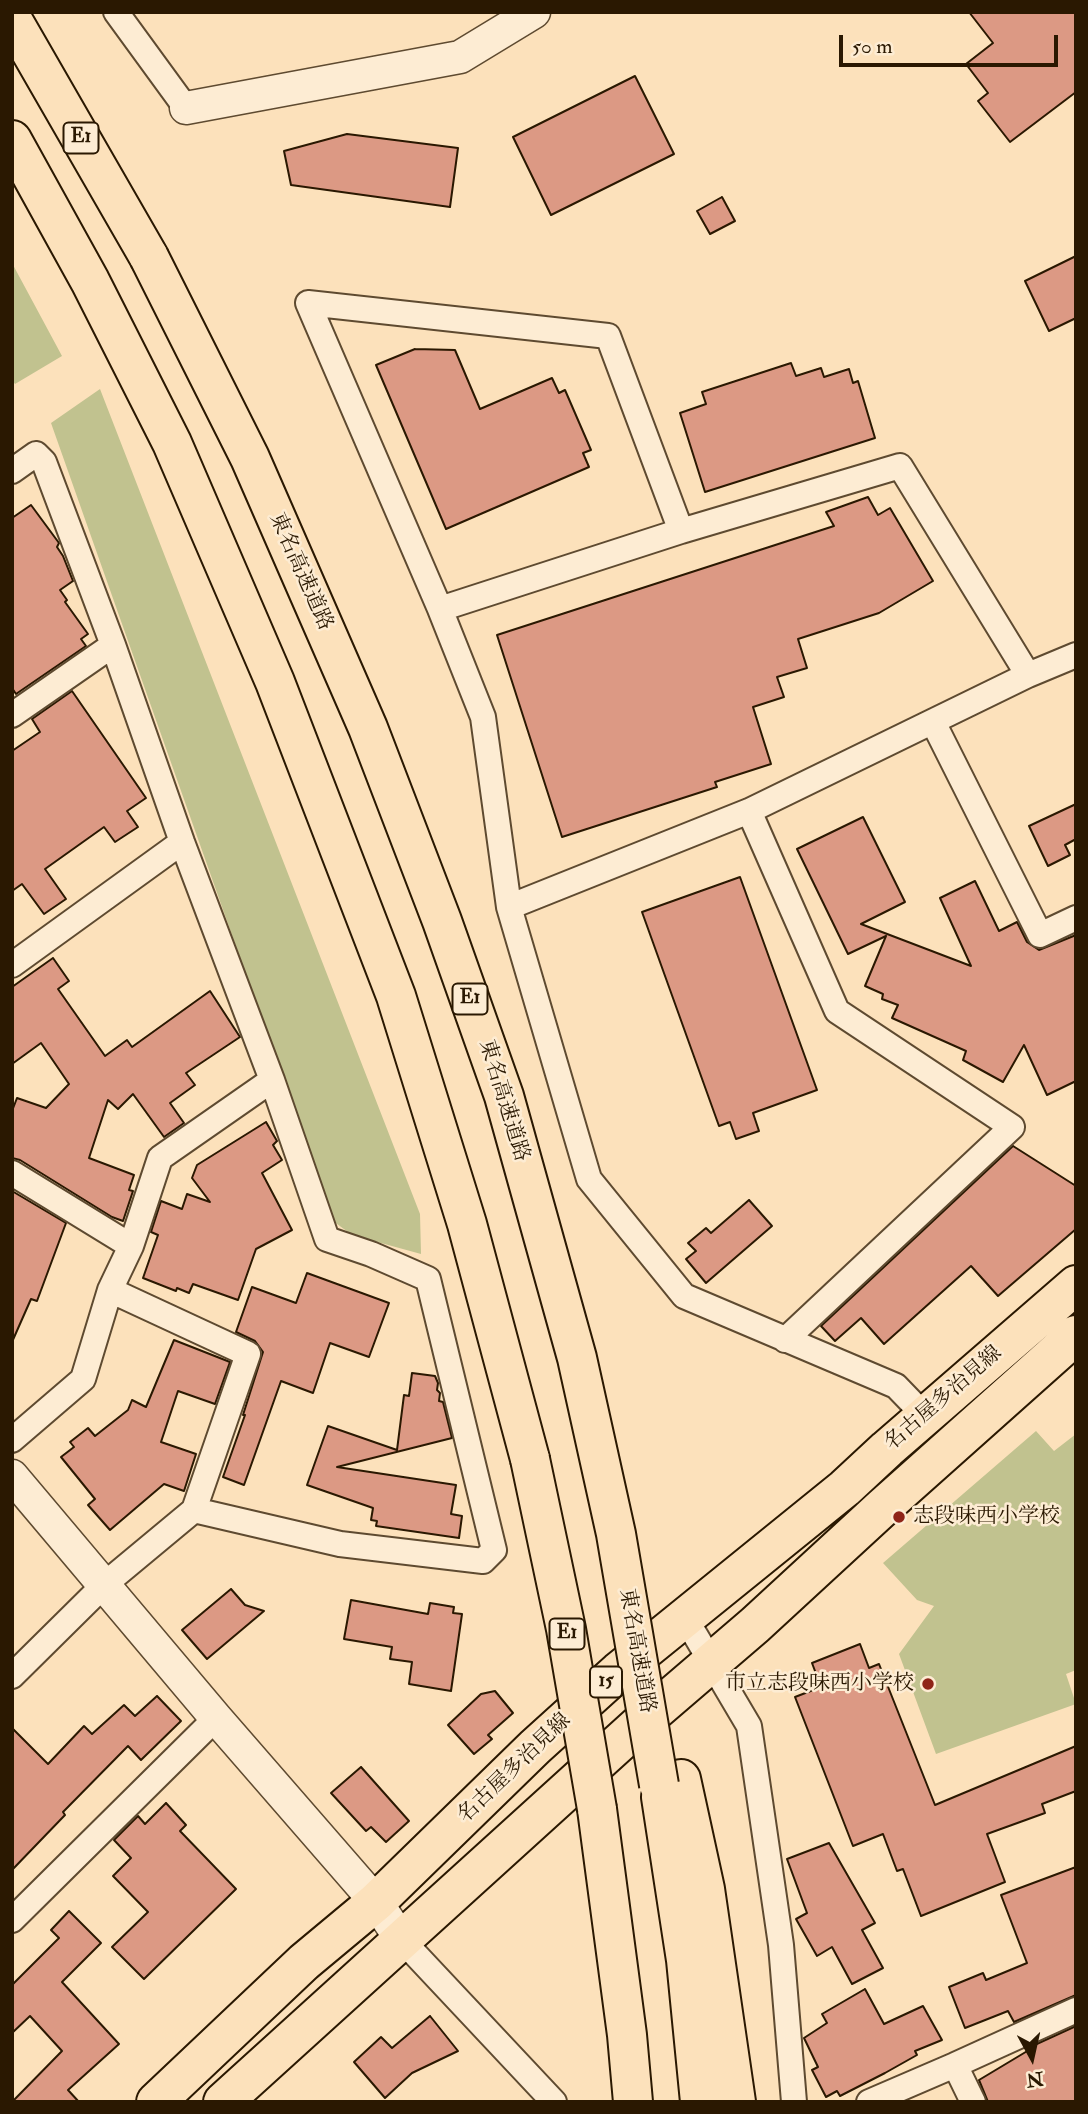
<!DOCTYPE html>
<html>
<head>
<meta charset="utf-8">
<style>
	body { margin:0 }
	#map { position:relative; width:1088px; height:2114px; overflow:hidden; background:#fce1bb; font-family:"IM FELL Double Pica",serif }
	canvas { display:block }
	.frame { position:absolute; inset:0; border:14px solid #2a1801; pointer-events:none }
	.north { position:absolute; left:997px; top:2023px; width:70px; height:70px; -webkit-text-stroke:5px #fdecd3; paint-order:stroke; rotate:172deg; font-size:19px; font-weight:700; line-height:28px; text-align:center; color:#2a1801 }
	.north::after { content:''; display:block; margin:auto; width:24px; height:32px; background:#2a1801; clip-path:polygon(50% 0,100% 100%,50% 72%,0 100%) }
	.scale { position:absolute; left:839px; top:35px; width:219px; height:32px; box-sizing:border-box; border:4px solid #2a1801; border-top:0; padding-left:9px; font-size:21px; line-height:24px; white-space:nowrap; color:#2a1801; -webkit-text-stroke:5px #fdecd3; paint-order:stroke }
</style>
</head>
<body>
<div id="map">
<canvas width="1088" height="2114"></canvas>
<div class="frame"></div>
<div class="north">N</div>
<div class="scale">50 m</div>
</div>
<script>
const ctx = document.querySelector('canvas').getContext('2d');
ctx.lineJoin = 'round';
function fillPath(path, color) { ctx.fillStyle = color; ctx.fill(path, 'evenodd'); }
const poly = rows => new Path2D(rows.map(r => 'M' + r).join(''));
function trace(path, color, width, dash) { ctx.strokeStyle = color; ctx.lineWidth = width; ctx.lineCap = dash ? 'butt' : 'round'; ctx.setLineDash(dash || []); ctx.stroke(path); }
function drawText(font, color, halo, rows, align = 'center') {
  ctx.font = font + ' "IM FELL Double Pica","Noto Serif JP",serif'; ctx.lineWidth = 5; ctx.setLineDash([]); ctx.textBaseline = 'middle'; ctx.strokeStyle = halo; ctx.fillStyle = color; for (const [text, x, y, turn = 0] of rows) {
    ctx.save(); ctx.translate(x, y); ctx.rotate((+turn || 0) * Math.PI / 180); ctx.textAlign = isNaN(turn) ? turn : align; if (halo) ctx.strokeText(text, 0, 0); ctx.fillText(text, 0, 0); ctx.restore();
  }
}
const green = poly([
	[12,263,62,356,15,384,12,380],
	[100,389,420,1214,421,1254,352,1235,333,1221,51,423],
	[1036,1431,1054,1451,1076,1434,1076,1670,1066,1674,1076,1704,936,1754,899,1654,934,1606,917,1600,883,1563]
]);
const building = poly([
	[969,12,1076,12,1076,92,1010,142,978,101,988,93,966,64,993,43,969,12],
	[635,76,674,154,551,215,513,137,635,76],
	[347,134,458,148,450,207,291,185,284,151,347,134],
	[722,197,735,221,710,234,697,211,722,197],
	[1076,256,1076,318,1049,331,1025,281,1076,256],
	[415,349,455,350,480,409,552,378,559,393,565,390,591,450,583,453,589,467,446,529,376,365,415,349],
	[791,363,796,376,821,368,824,377,849,369,853,383,858,381,875,438,705,492,680,413,706,404,702,392,791,363],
	[868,497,878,515,890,508,933,581,879,613,798,639,807,668,777,677,784,697,753,707,771,764,715,782,717,787,562,837,497,635,834,526,826,512,868,497],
	[31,505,59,543,57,547,63,556,73,581,60,590,67,600,65,602,88,634,81,639,86,646,16,694,12,688,12,518,31,505],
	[72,691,146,798,127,811,138,827,115,842,104,827,45,869,66,899,44,914,22,884,12,891,12,751,40,732,32,719,72,691],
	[1076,804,1076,839,1065,845,1070,855,1048,866,1029,826,1076,804],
	[863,817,905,902,861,924,971,966,940,898,975,881,999,931,1017,922,1027,942,1039,950,1076,935,1076,1081,1047,1095,1024,1045,1003,1082,963,1060,966,1051,892,1018,898,1005,882,999,883,994,865,986,886,936,848,954,797,849,863,817],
	[740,877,817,1090,753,1113,759,1131,736,1139,730,1122,719,1126,642,912,740,877],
	[53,958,69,981,58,989,105,1056,127,1040,132,1047,210,991,240,1037,186,1073,195,1085,170,1103,184,1123,164,1137,133,1094,118,1109,108,1100,89,1158,134,1175,129,1190,133,1191,123,1221,112,1217,20,1160,12,1158,12,1111,17,1098,46,1108,69,1084,41,1043,12,1064,12,987,53,958],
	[266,1122,277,1141,273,1145,282,1160,262,1173,292,1230,256,1249,238,1300,193,1284,189,1293,177,1288,176,1291,143,1278,158,1235,151,1232,161,1201,182,1209,187,1194,210,1202,192,1178,197,1165,266,1122],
	[1013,1146,1076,1186,1076,1229,998,1296,971,1266,884,1344,861,1318,835,1341,821,1326,1013,1146],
	[12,1191,66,1223,37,1301,31,1299,12,1342,12,1191],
	[749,1200,772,1226,706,1283,686,1259,696,1251,688,1243,706,1228,711,1233,749,1200],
	[307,1273,389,1303,369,1357,330,1343,313,1393,281,1381,244,1485,223,1477,245,1415,243,1415,263,1352,255,1341,236,1332,252,1287,296,1303,307,1273],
	[174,1340,230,1362,215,1404,178,1391,161,1442,196,1454,184,1491,164,1484,110,1530,88,1505,95,1499,61,1457,74,1447,70,1442,88,1428,95,1436,128,1410,132,1400,146,1407,174,1340],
	[412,1373,435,1376,438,1383,437,1390,440,1393,439,1401,443,1402,452,1438,337,1467,456,1485,451,1514,462,1516,459,1538,376,1526,377,1521,371,1520,373,1508,307,1485,328,1426,397,1450,404,1395,409,1396,412,1373],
	[231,1589,245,1605,264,1611,207,1659,182,1630,231,1589],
	[351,1600,428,1614,430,1603,454,1607,453,1613,462,1614,451,1691,409,1684,412,1662,390,1659,392,1647,344,1639,351,1600],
	[860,1644,869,1668,879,1664,935,1805,1076,1746,1076,1791,1042,1804,1045,1813,987,1834,1005,1882,921,1916,903,1869,897,1871,883,1834,853,1846,795,1697,821,1687,812,1663,860,1644],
	[495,1691,513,1713,488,1735,492,1739,474,1754,448,1725,481,1694,495,1691],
	[157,1696,181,1721,141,1760,128,1746,63,1812,65,1815,12,1870,12,1728,48,1764,84,1726,92,1734,124,1705,135,1716,157,1696],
	[361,1767,409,1821,386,1842,371,1827,366,1831,331,1793,361,1767],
	[166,1803,186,1825,180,1831,236,1889,144,1979,112,1947,148,1912,113,1876,131,1858,114,1840,138,1816,145,1824,166,1803],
	[829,1843,875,1923,862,1930,883,1968,852,1984,832,1947,817,1956,796,1919,807,1913,787,1859,829,1843],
	[1076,1867,1076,1995,1014,2022,1008,2011,965,2028,949,1987,983,1973,986,1980,1027,1963,1001,1895,1076,1867],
	[69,1911,101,1943,62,1982,119,2044,68,2090,79,2102,12,2102,62,2051,30,2016,12,2033,12,1985,59,1938,51,1930,69,1911],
	[865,1989,884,2024,923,2006,942,2040,915,2051,917,2055,885,2073,840,2096,837,2091,826,2097,812,2070,818,2067,804,2038,827,2023,822,2014,865,1989],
	[430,2016,458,2051,412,2073,385,2098,354,2062,381,2037,392,2048,430,2016],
	[1076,2026,1076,2102,988,2102,979,2080,1029,2050,1028,2048,1076,2026]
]);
const minor = poly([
	[116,12,186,108],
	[12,471,36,454,44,462,113,645,182,842,272,1080,327,1239,371,1254,428,1279,494,1550,483,1561,340,1544,194,1510],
	[681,531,608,336,308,303,440,609,483,717,509,907,589,1179,684,1296,896,1386,925,1416],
	[440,609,681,531,900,466,1028,675],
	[12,715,113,645],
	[933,722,1040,935,1076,918],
	[749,811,837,1011,1012,1127,785,1340],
	[509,907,749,811,1028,675,1076,655],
	[12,965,182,842],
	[12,1173,131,1246],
	[12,1440,83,1379,110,1290,131,1246,160,1158,272,1080],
	[684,1616,749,1726,781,1945,794,2102],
	[12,1676,105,1584,194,1510,248,1354,110,1290],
	[12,1920,216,1718],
	[401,1939,554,2102],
	[955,2065,1076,2010],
	[869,2102,955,2065,973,2102]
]);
const tertiary = poly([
	[186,108,460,57,534,12],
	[12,1476,216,1718,376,1902,401,1939]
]);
const primary = poly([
	[156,2102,304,1962,376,1902,535,1747,619,1671,845,1488,887,1449,1076,1285],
	[223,2102,642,1722,755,1625,882,1508,1076,1335]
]);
const motorway = poly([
	[12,19,149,257],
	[12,140,90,281,172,443,275,682,396,996,467,1224,530,1459],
	[681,1779,705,1889,736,2102],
	[661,1797,686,1960,700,2102],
	[597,1809,627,2035,633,2102]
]);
const motorwayBridge = poly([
	[149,257,250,458,368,728,442,921,504,1096,577,1358,616,1534,659,1785],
	[530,1459,566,1629,597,1809]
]);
const markers = [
	[899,1517,7,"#8f2418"],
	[928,1684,7,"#8f2418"]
];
const shields = [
	[81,138,35],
	[470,999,35],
	[567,1634,35],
	[606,1682,32]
];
const shieldNames = [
	["E1",81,138],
	["E1",470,999],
	["E1",567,1634],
	["15",606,1682]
];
const streetNames = [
	["東名高速道路",300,572,66],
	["東名高速道路",503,1101,73],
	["名古屋多治見線",944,1399,-41],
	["東名高速道路",636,1651,80],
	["名古屋多治見線",515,1769,-44]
];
const poiNames = [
	["志段味西小学校",913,1517],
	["市立志段味西小学校",914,1684,"right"]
];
fillPath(green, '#c1c28f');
fillPath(building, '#dc9984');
trace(building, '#2a1801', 2);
trace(minor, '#5e4a30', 28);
trace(tertiary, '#5e4a30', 35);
trace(primary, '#2a1801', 42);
trace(motorway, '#2a1801', 42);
trace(minor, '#fdecd3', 24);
trace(tertiary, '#fdecd3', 32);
trace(primary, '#fce1bb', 38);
trace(motorway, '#fce1bb', 38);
trace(motorwayBridge, '#2a1801', 42, []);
trace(motorwayBridge, '#fce1bb', 38);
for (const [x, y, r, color] of markers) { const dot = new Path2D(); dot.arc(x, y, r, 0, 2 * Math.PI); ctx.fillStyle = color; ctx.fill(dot); trace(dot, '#fdecd3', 2.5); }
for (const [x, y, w] of shields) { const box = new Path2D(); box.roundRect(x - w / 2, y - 15.5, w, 31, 5); ctx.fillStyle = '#fdecd3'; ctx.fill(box); trace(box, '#2a1801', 2); }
drawText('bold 19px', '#2a1801', null, shieldNames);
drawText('21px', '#2a1801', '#fdecd3', streetNames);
drawText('21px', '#2a1801', '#fdecd3', poiNames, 'left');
</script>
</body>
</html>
